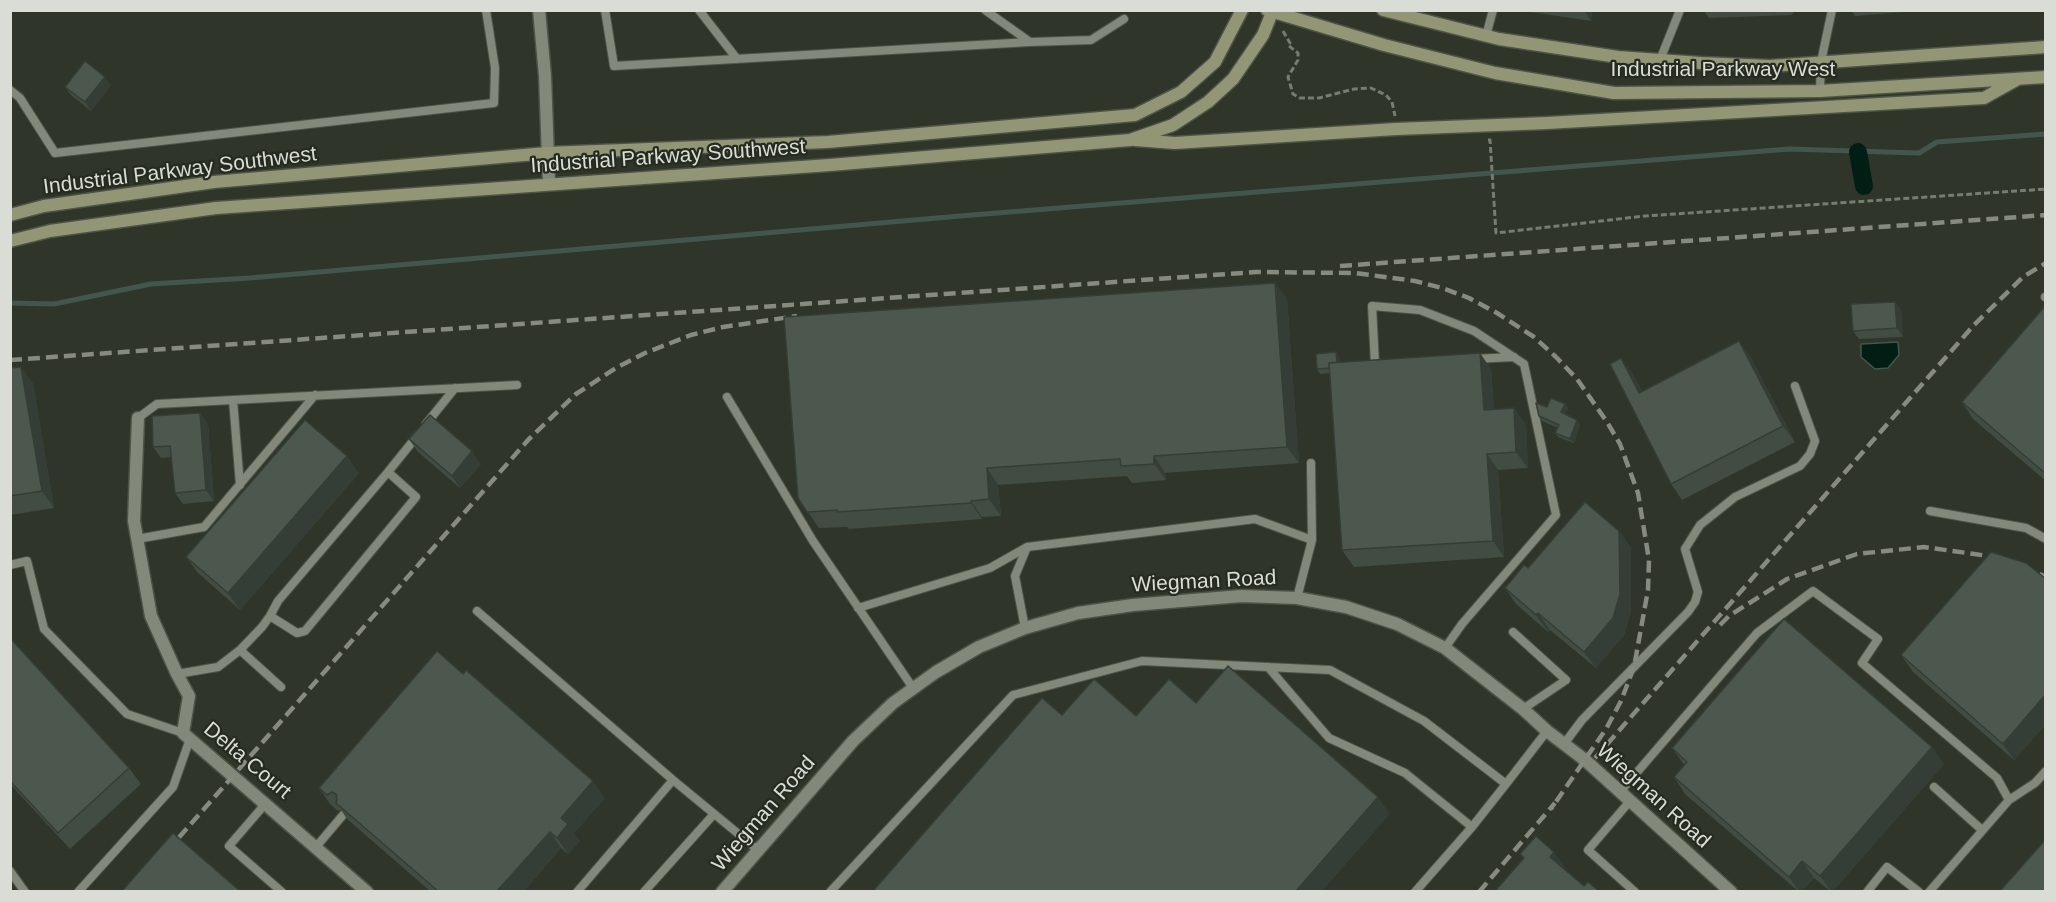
<!DOCTYPE html>
<html>
<head>
<meta charset="utf-8">
<style>
	body { margin:0 }
	#map { position:relative; width:2056px; height:902px; overflow:hidden; background:#303529; font-family:Arial,sans-serif }
	canvas { display:block }
	.frame { position:absolute; inset:0; border:12px solid #d9ddd5; pointer-events:none }
</style>
</head>
<body>
<div id="map">
<canvas width="2056" height="902"></canvas>
<div class="frame"></div>
</div>
<script>
const ctx = document.querySelector('canvas').getContext('2d');
ctx.lineJoin = 'round';
function fillPath(path, color) { ctx.fillStyle = color; ctx.fill(path, 'evenodd'); }
const poly = rows => new Path2D(rows.map(r => 'M' + r).join(''));
function trace(path, color, width, dash) { ctx.strokeStyle = color; ctx.lineWidth = width; ctx.lineCap = dash ? 'butt' : 'round'; ctx.setLineDash(dash || []); ctx.stroke(path); }
function drawText(font, color, halo, rows, align = 'center') {
  ctx.font = font + ' Arial,sans-serif'; ctx.lineWidth = 4.5; ctx.setLineDash([]); ctx.textBaseline = 'middle'; ctx.strokeStyle = halo; ctx.fillStyle = color; for (const [text, x, y, turn = 0] of rows) {
    ctx.save(); ctx.translate(x, y); ctx.rotate((+turn || 0) * Math.PI / 180); ctx.textAlign = isNaN(turn) ? turn : align; if (halo) ctx.strokeText(text, 0, 0); ctx.fillText(text, 0, 0); ctx.restore();
  }
}
const water = poly([
	[1898,342,1899,355,1888,368,1875,369,1861,357,1861,344,1898,342]
]);
const stream = poly([
	[10,303,54,304,151,284,250,278,960,216,1789,149,1919,153,1937,142,2046,134]
]);
const canal = poly([
	[1858,152,1864,186]
]);
const path = poly([
	[1283,31,1290,43,1288,45,1298,53,1298,60,1288,77,1293,94,1300,98,1319,98,1354,89,1371,88,1386,95,1392,102,1395,116],
	[1488,140,1490,140,1496,233,1645,216,2046,189]
]);
const service = poly([
	[605,10,614,66,1030,42],
	[699,10,737,59],
	[985,10,1030,42,1091,40,1124,19],
	[1486,36,1493,10],
	[1660,60,1680,10],
	[10,90,20,98,55,153,494,103,495,68,486,10],
	[1820,91,1821,62,1832,10],
	[2045,297,2046,297],
	[1474,359,1514,357],
	[1378,364,1375,364,1372,306,1420,310,1474,331,1524,364,1556,515,1462,624,1445,648],
	[727,397,813,541,913,688],
	[233,400,240,485],
	[138,418,157,404,517,385],
	[426,424,455,388],
	[388,472,417,436],
	[1930,511,2026,528,2046,539],
	[137,539,204,527,315,395],
	[10,565,27,561,44,629,127,714,183,733],
	[1297,598,1312,540,1311,463],
	[858,608,990,568,1027,547],
	[477,611,673,780,758,850],
	[1025,628,1015,576,1027,547,1255,519,1312,540],
	[1513,632,1566,680,1523,709],
	[240,650,262,627,270,616,278,601,388,472,416,497,305,631,297,633,270,616],
	[177,674,218,667,240,650,281,687],
	[1564,744,1582,720,1688,612,1695,602,1698,592,1685,549,1700,525,1735,497,1800,466,1810,454,1815,441,1795,386],
	[1506,784,1547,731],
	[1934,787,1982,830],
	[1620,792,1757,633,1813,591,1878,639,1862,663,1997,778,2009,800],
	[1630,801,1588,850,1635,892],
	[266,803,229,846,282,892],
	[316,847,343,815],
	[10,871,25,892],
	[78,892,173,787,190,739],
	[577,892,673,780],
	[644,892,714,814],
	[830,892,1013,695,1142,661,1330,670,1424,721,1506,784,1472,827,1405,773,1329,738,1268,667],
	[1415,892,1472,827],
	[1867,892,1887,867,1919,892],
	[1929,892,2009,800,2035,783,2046,771]
]);
const minor = poly([
	[539,10,545,76,549,184],
	[138,418,134,521,151,616,177,674,189,696,183,733,367,892],
	[722,892,853,741,893,703,936,672,979,647,1025,628,1078,613,1133,605,1241,596,1297,598,1346,607,1397,624,1445,648,1523,709,1547,731,1585,760,1731,892]
]);
const secondary = poly([
	[1267,10,1384,45,1495,73,1614,93,1820,91,2046,77],
	[1383,10,1499,39,1618,57,1701,63,1770,66,2046,47],
	[1135,140,1175,143,1396,129,1547,123,1984,98,2018,79],
	[10,215,44,206,214,182,547,153,828,142,1135,115,1181,92,1215,62,1242,10],
	[10,241,50,231,216,208,830,165,1130,140,1173,125,1208,102,1233,79,1263,35,1273,10]
]);
const rail = poly([
	[1340,266,2046,215],
	[10,360,1256,272,1355,273,1415,281,1442,288,1469,298,1497,313,1534,337,1556,357,1577,379,1607,422,1620,444,1638,493,1649,560,1648,590,1634,667,1621,701,1606,729,1551,809],
	[2023,567,2046,577],
	[1720,625,1729,616,1787,579,1857,554,1924,547,2003,558],
	[1595,758,1974,325,2023,277,2046,263],
	[167,851,529,439,576,394,616,368,645,353,691,335,723,327,797,316],
	[1479,892,1555,803]
]);
const wall = poly([
	[1529,10,1592,10,1591,21,1531,12],
	[1703,10,1796,10,1791,15,1709,18],
	[1851,10,1927,10,1855,16],
	[111,85,91,111,71,95,65,87],
	[1287,299,1299,463,1165,473,1166,480,1132,483,1127,476,998,485,1001,516,982,517,982,519,849,529,847,527,819,528,798,498],
	[1895,302,1901,310,1903,337,1859,339,1853,331],
	[2046,305,2046,481,1973,419,1962,402],
	[1739,341,1751,358,1795,442,1682,500,1671,484,1633,374,1642,392],
	[1339,357,1340,362,1491,369,1494,409,1526,424,1528,468,1498,470,1504,557,1354,567,1342,550,1330,373,1320,374,1317,369],
	[10,368,33,383,54,508,10,515],
	[1565,404,1568,408,1565,414,1580,424,1574,443,1558,437,1555,433,1558,428,1542,421,1539,416,1547,407],
	[200,413,208,424,214,501,183,504,175,493,171,457,161,458,153,447],
	[409,439,481,464,460,488,418,452],
	[359,473,240,610,198,573,186,557],
	[1619,531,1631,548,1631,611,1624,635,1596,668,1550,630,1548,632,1516,604,1505,588,1528,568],
	[2046,579,2046,724,2014,760,1913,672,1901,655],
	[10,638,129,768,141,784,70,849,10,784],
	[1672,748,1944,764,1833,891,1830,891,1814,878,1802,891,1798,891,1685,794,1674,777,1684,765],
	[319,788,605,798,574,833,580,841,568,854,561,848,524,891,430,891,347,819,341,810,338,811,330,804]
]);
const shadedWall = poly([
	[1584,10,1592,10,1591,21],
	[105,77,111,85,91,111,85,102],
	[1275,283,1287,299,1299,463,1287,447],
	[1895,302,1901,310,1903,337,1897,328],
	[1739,341,1751,358,1795,442,1783,426],
	[1336,352,1339,357,1340,372,1337,368],
	[1480,353,1491,369,1495,426,1484,410],
	[1621,358,1633,374,1651,409,1639,393],
	[21,367,33,383,54,508,42,491],
	[1565,404,1568,408,1564,416,1561,412],
	[1514,408,1526,424,1528,468,1516,452],
	[200,413,208,424,214,501,206,490],
	[1577,420,1580,424,1574,443,1570,439],
	[472,451,481,464,460,488,452,476],
	[1487,454,1498,470,1504,557,1493,541],
	[347,456,359,473,240,610,228,593],
	[1154,456,1165,473,1166,480,1154,464],
	[987,468,998,485,1001,516,989,499],
	[971,501,982,517,982,519,971,503],
	[1619,531,1631,548,1631,611,1624,635,1596,668,1584,652],
	[1538,613,1550,630,1548,632,1536,615],
	[2046,694,2046,724,2014,760,2003,744],
	[1932,747,1944,764,1833,891,1831,891,1820,876],
	[593,781,605,798,574,833,580,841,568,854,557,838,561,818],
	[1378,797,1390,814,1322,891,1296,891],
	[550,832,561,848,524,891,497,891],
	[1554,852,1566,869,1562,874,1550,857],
	[1802,861,1814,878,1802,891,1799,891,1789,877]
]);
const building = poly([
	[85,61,105,77,85,102,65,87,85,61],
	[1275,283,1287,447,1154,456,1154,464,1121,466,1120,459,987,468,989,499,971,501,971,503,837,512,837,510,807,512,798,498,784,317,1275,283],
	[1895,302,1897,328,1853,331,1851,304,1895,302],
	[2046,305,2046,474,1962,402,2046,305],
	[1739,341,1783,426,1671,484,1610,364,1621,358,1639,393,1739,341],
	[1336,352,1337,362,1329,363,1329,368,1317,369,1316,354,1336,352],
	[1480,353,1484,410,1514,408,1516,452,1487,454,1493,541,1342,550,1329,363,1480,353],
	[21,367,42,491,10,496,10,368,21,367],
	[1551,398,1565,404,1561,412,1577,420,1570,439,1555,433,1559,425,1539,416,1536,403,1547,407,1551,398],
	[200,413,206,490,175,493,170,446,153,447,152,416,200,413],
	[430,415,472,451,452,476,409,439,430,415],
	[305,420,347,456,228,593,186,557,305,420],
	[1585,502,1619,531,1620,594,1613,618,1584,652,1538,613,1536,615,1505,588,1524,565,1528,568,1585,502],
	[1991,552,2026,563,2046,579,2046,694,2003,744,1901,655,1991,552],
	[1784,619,1932,747,1820,876,1802,861,1789,877,1674,777,1687,762,1672,748,1784,619],
	[10,638,129,768,58,833,10,781,10,638],
	[437,651,463,674,466,670,593,781,561,818,568,824,557,838,550,832,497,891,438,891,336,803,337,799,336,794,332,792,327,795,319,788,437,651],
	[1228,666,1378,797,1296,891,873,891,1042,698,1062,715,1094,679,1136,716,1169,679,1196,703,1228,666],
	[173,833,240,891,122,891,173,833],
	[1536,836,1554,852,1550,857,1584,886,1588,882,1599,891,1495,891,1524,858,1520,854,1536,836],
	[2046,839,2046,891,2000,891,2046,839]
]);
const streetNames = [
	["Industrial Parkway West",1723,70],
	["Industrial Parkway Southwest",668,157,-4],
	["Industrial Parkway Southwest",180,171,-7],
	["Wiegman Road",1204,582,-3],
	["Delta Court",247,761,40],
	["Wiegman Road",1653,796,42],
	["Wiegman Road",764,814,-49]
];
fillPath(water, '#001e14');
trace(water, '#41574e', 1.5);
trace(stream, '#41574e', 5);
trace(canal, '#001e14', 18);
trace(service, '#4e5348', 10);
trace(minor, '#4e5348', 15);
trace(secondary, '#4e5348', 15);
trace(path, '#777c71', 3, [6, 3]);
trace(service, '#82897a', 8);
trace(minor, '#82897a', 12);
trace(secondary, '#939675', 12);
trace(rail, '#868a80', 4.5, [12, 6]);
fillPath(wall, '#414c42');
fillPath(shadedWall, '#353e36');
fillPath(building, '#4c584d');
trace(building, '#353e36', 1.5);
drawText('21px', '#d9ddd5', '#262b1f', streetNames);
</script>
</body>
</html>
